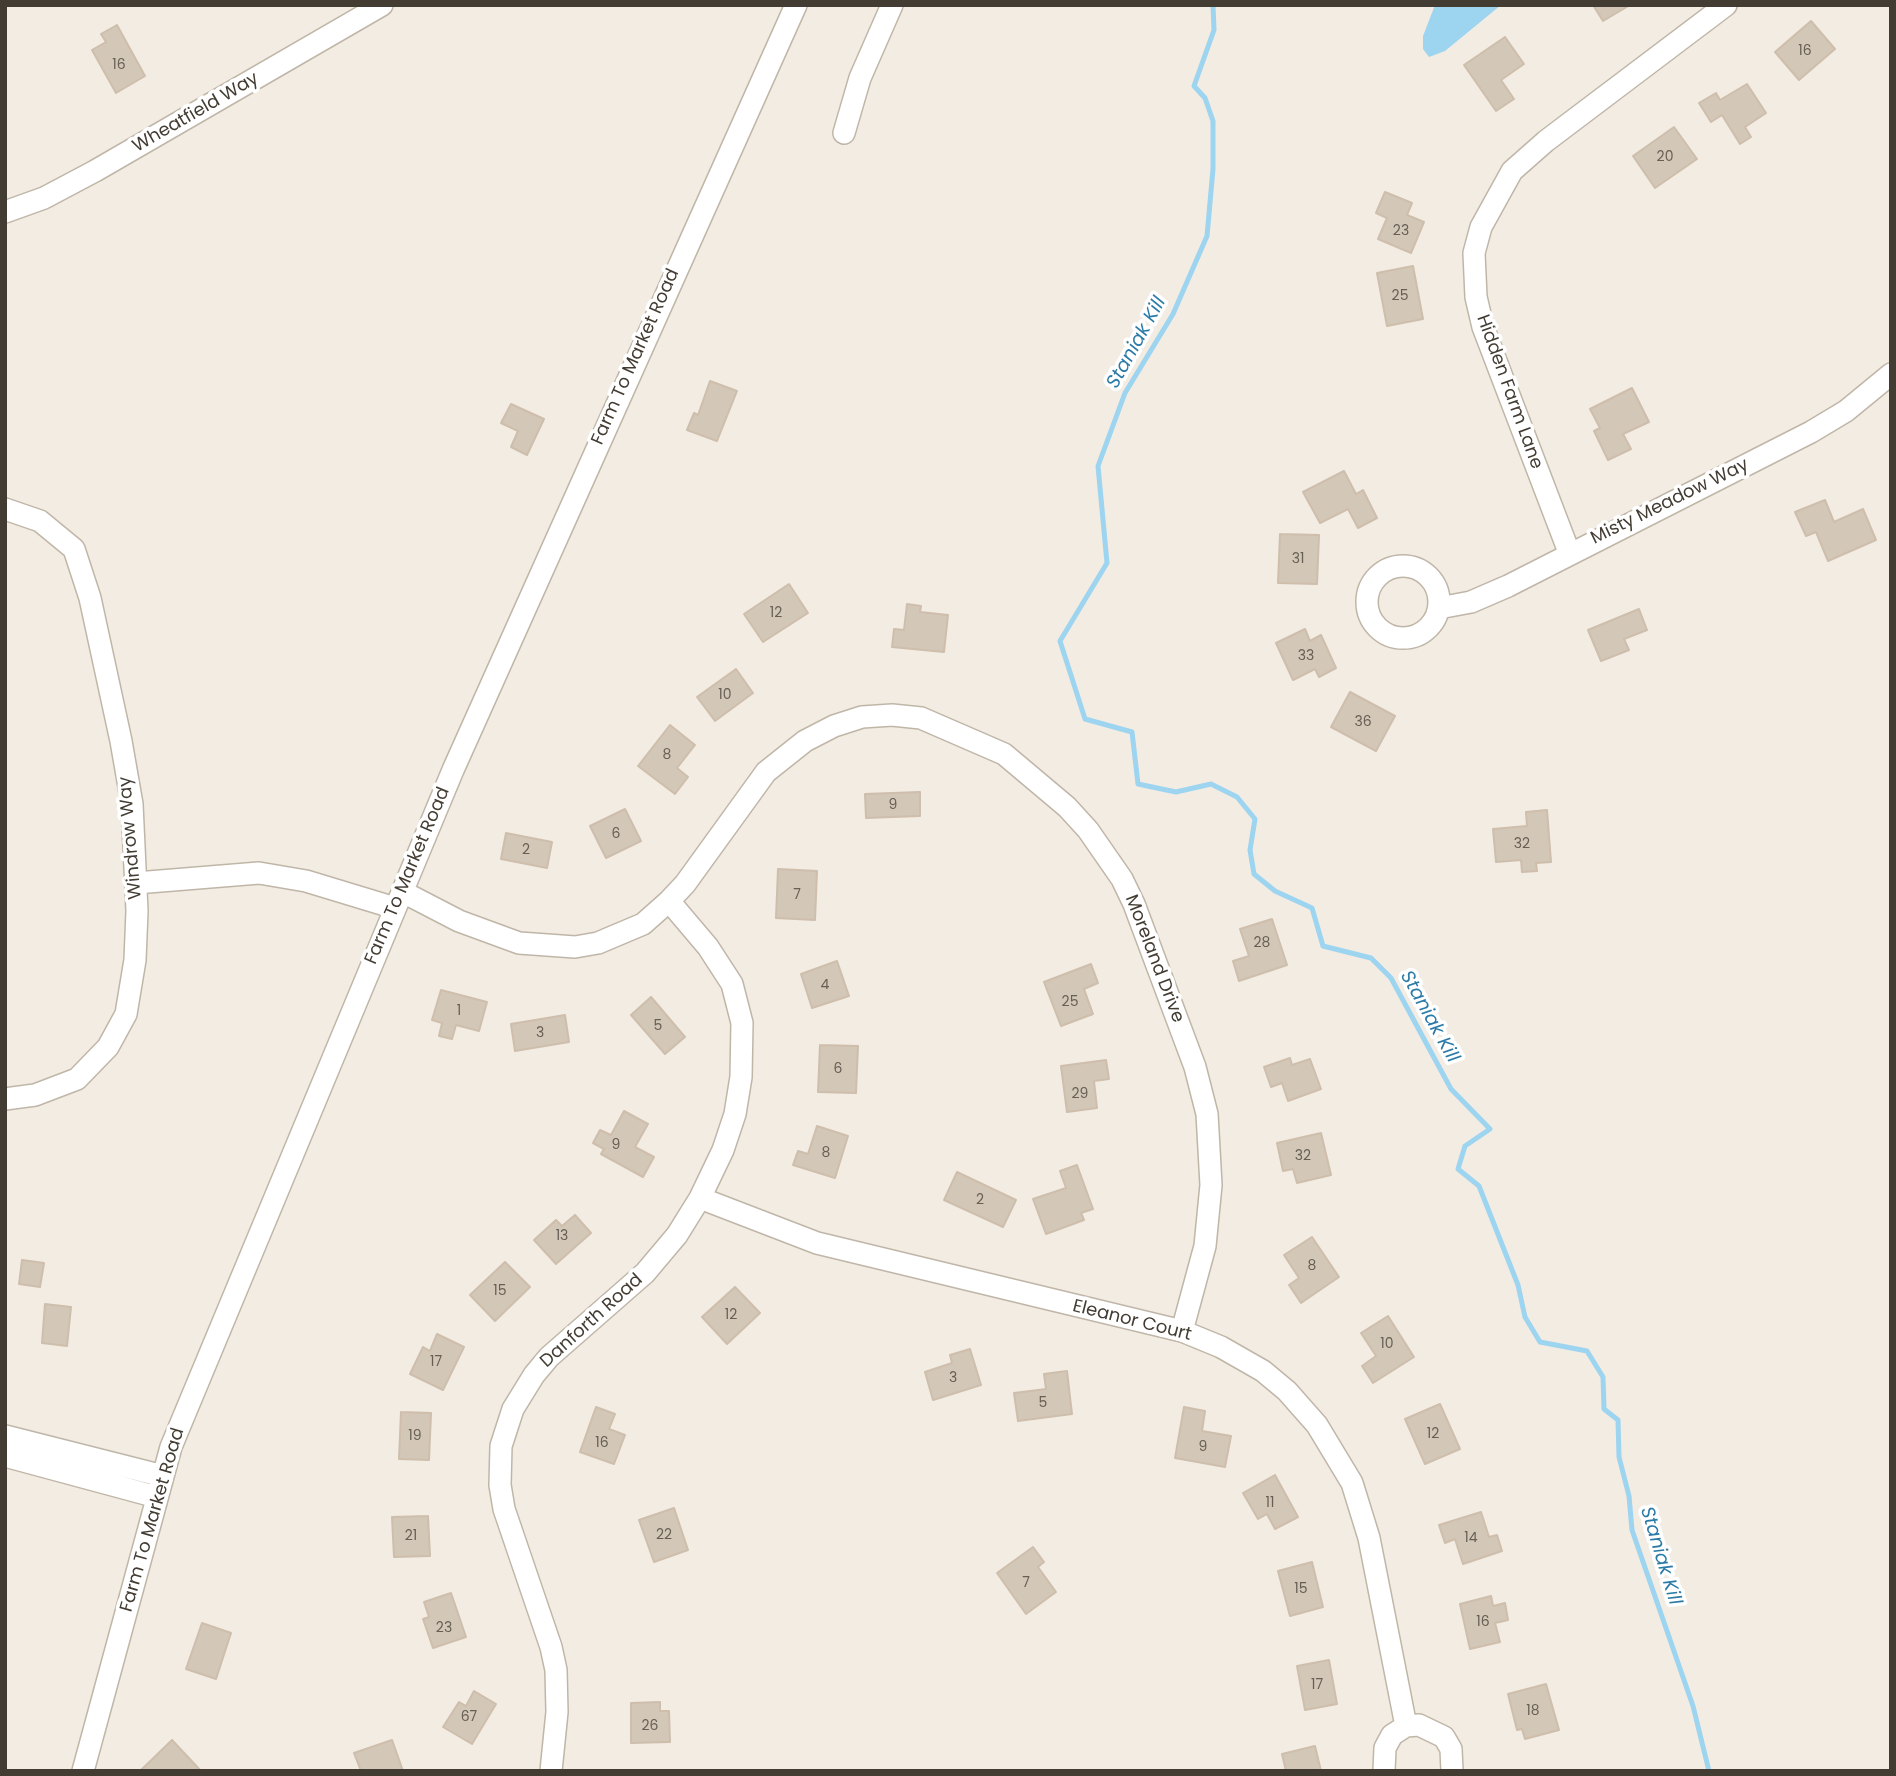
<!DOCTYPE html>
<html>
<head>
<meta charset="utf-8">
<style>
	body { margin:0 }
	#map { position:relative; width:1896px; height:1776px; overflow:hidden; background:#f2ece3; font-family:Poppins,sans-serif }
	canvas { display:block }
	.frame { position:absolute; inset:0; border:7px solid #433c33; pointer-events:none }
</style>
</head>
<body>
<div id="map">
<canvas width="1896" height="1776"></canvas>
<div class="frame"></div>
</div>
<script>
const ctx = document.querySelector('canvas').getContext('2d');
ctx.lineJoin = 'round';
function fillPath(path, color) { ctx.fillStyle = color; ctx.fill(path, 'evenodd'); }
const poly = rows => new Path2D(rows.map(r => 'M' + r).join(''));
function trace(path, color, width, dash) { ctx.strokeStyle = color; ctx.lineWidth = width; ctx.lineCap = dash ? 'butt' : 'round'; ctx.setLineDash(dash || []); ctx.stroke(path); }
function drawText(font, color, halo, rows, align = 'center') {
  ctx.font = font + ' Poppins,sans-serif'; ctx.lineWidth = 7; ctx.setLineDash([]); ctx.textBaseline = 'middle'; ctx.strokeStyle = halo; ctx.fillStyle = color; for (const [text, x, y, turn = 0] of rows) {
    ctx.save(); ctx.translate(x, y); ctx.rotate((+turn || 0) * Math.PI / 180); ctx.textAlign = isNaN(turn) ? turn : align; if (halo) ctx.strokeText(text, 0, 0); ctx.fillText(text, 0, 0); ctx.restore();
  }
}
const water = poly([
	[1435,5,1501,5,1445,51,1429,57,1423,49,1423,36]
]);
const stream = poly([
	[1213,5,1214,30,1194,86,1205,98,1213,121,1213,169,1207,236,1173,314,1125,393,1098,466,1107,563,1060,641,1085,719,1132,732,1138,784,1176,792,1211,784,1237,797,1255,819,1250,850,1254,874,1275,891,1312,908,1323,946,1371,958,1391,978,1451,1089,1490,1129,1465,1146,1458,1169,1479,1186,1518,1285,1525,1317,1540,1342,1587,1351,1603,1377,1604,1409,1618,1420,1619,1457,1629,1496,1632,1530,1693,1706,1709,1771]
]);
const building = poly([
	[1593,5,1630,5,1603,21,1593,5],
	[1811,21,1835,49,1799,80,1775,52,1811,21],
	[117,25,145,76,116,93,92,50,106,42,101,34,117,25],
	[1505,37,1524,64,1501,80,1514,99,1496,111,1464,65,1505,37],
	[1747,84,1766,113,1745,127,1751,137,1740,144,1722,115,1711,122,1699,103,1716,93,1720,100,1747,84],
	[1674,127,1697,159,1655,188,1633,156,1674,127],
	[1385,192,1412,203,1407,215,1424,222,1411,253,1378,239,1387,218,1376,213,1385,192],
	[1413,266,1423,319,1387,326,1377,273,1413,266],
	[710,381,737,391,717,441,687,430,694,413,698,415,710,381],
	[1632,388,1649,422,1623,434,1631,449,1608,460,1594,431,1600,428,1590,409,1632,388],
	[511,404,544,419,527,455,511,447,518,431,501,423,511,404],
	[1344,471,1356,494,1363,490,1377,518,1358,528,1348,509,1320,523,1303,492,1344,471],
	[1825,500,1834,522,1863,509,1876,540,1828,561,1816,532,1806,536,1795,512,1825,500],
	[1280,534,1319,535,1317,584,1278,583,1280,534],
	[789,584,808,613,763,642,744,614,789,584],
	[907,604,921,606,920,612,948,615,944,652,892,647,894,629,904,630,907,604],
	[1639,609,1647,630,1624,639,1629,650,1601,661,1588,630,1639,609],
	[1305,629,1310,641,1321,635,1336,668,1319,677,1315,669,1293,680,1276,643,1305,629],
	[736,669,753,693,715,721,697,697,736,669],
	[1350,692,1395,716,1376,751,1331,727,1350,692],
	[670,725,695,745,677,768,688,777,675,794,638,766,670,725],
	[920,792,920,816,866,818,865,794,920,792],
	[625,809,641,841,606,858,590,826,625,809],
	[1547,810,1551,862,1536,863,1537,871,1522,872,1521,860,1496,862,1493,829,1527,826,1526,812,1547,810],
	[506,833,552,842,547,868,501,859,506,833],
	[778,869,817,871,815,920,776,918,778,869],
	[1272,919,1287,965,1239,981,1233,961,1249,956,1240,929,1272,919],
	[837,961,849,996,812,1008,801,974,837,961],
	[1091,964,1098,983,1084,989,1093,1014,1061,1026,1044,982,1091,964],
	[441,990,487,1002,479,1031,456,1025,452,1039,439,1036,442,1023,432,1020,441,990],
	[651,997,685,1037,665,1054,631,1015,651,997],
	[565,1015,569,1042,515,1051,511,1024,565,1015],
	[820,1045,858,1046,856,1093,818,1092,820,1045],
	[1290,1058,1292,1065,1310,1059,1321,1089,1288,1101,1282,1083,1271,1087,1264,1067,1290,1058],
	[1106,1060,1109,1079,1094,1081,1097,1108,1067,1112,1061,1066,1106,1060],
	[624,1111,648,1124,635,1147,654,1157,643,1177,601,1154,604,1149,593,1143,600,1130,611,1135,624,1111],
	[817,1126,848,1136,835,1178,793,1165,798,1151,808,1154,817,1126],
	[1321,1133,1331,1175,1297,1183,1293,1169,1283,1171,1277,1143,1321,1133],
	[1077,1165,1093,1209,1081,1213,1084,1220,1046,1234,1033,1199,1066,1188,1060,1171,1077,1165],
	[957,1172,1016,1200,1003,1227,944,1200,957,1172],
	[575,1215,591,1233,556,1264,534,1240,556,1220,562,1226,575,1215],
	[1312,1237,1339,1277,1301,1303,1289,1285,1299,1278,1284,1255,1312,1237],
	[22,1260,44,1263,40,1287,19,1284,22,1260],
	[505,1262,530,1287,495,1321,470,1295,505,1262],
	[735,1287,760,1313,727,1344,702,1317,735,1287],
	[45,1304,71,1307,67,1346,42,1343,45,1304],
	[1388,1316,1414,1357,1373,1383,1362,1366,1376,1356,1361,1333,1388,1316],
	[437,1334,464,1347,443,1390,410,1374,423,1347,430,1351,437,1334],
	[970,1349,981,1385,933,1400,925,1372,952,1363,950,1355,970,1349],
	[1067,1371,1072,1414,1018,1421,1014,1393,1046,1389,1044,1374,1067,1371],
	[1440,1404,1460,1449,1425,1464,1405,1419,1440,1404],
	[596,1407,615,1414,609,1429,625,1435,614,1464,580,1452,596,1407],
	[1184,1407,1205,1411,1202,1431,1231,1436,1225,1467,1175,1458,1184,1407],
	[401,1412,431,1413,429,1460,399,1459,401,1412],
	[1275,1475,1298,1517,1275,1529,1267,1514,1258,1519,1243,1493,1275,1475],
	[674,1508,688,1550,654,1562,639,1520,674,1508],
	[1481,1512,1489,1537,1497,1535,1502,1551,1463,1564,1455,1539,1445,1543,1439,1525,1481,1512],
	[428,1516,430,1556,394,1557,392,1517,428,1516],
	[1033,1547,1044,1562,1038,1567,1056,1592,1026,1614,997,1573,1033,1547],
	[1312,1562,1323,1607,1290,1616,1278,1571,1312,1562],
	[451,1593,466,1637,433,1648,423,1619,429,1617,424,1602,451,1593],
	[1491,1596,1493,1606,1505,1603,1508,1620,1495,1623,1500,1642,1470,1649,1460,1604,1491,1596],
	[202,1623,231,1633,216,1679,186,1669,202,1623],
	[1329,1660,1337,1704,1305,1710,1297,1666,1329,1660],
	[1546,1684,1559,1730,1525,1739,1522,1729,1517,1730,1508,1694,1546,1684],
	[474,1691,496,1704,472,1744,443,1727,459,1702,466,1706,474,1691],
	[660,1702,660,1711,669,1711,670,1742,631,1743,631,1703,660,1702],
	[172,1740,201,1771,140,1771,172,1740],
	[392,1740,403,1771,361,1771,354,1753,392,1740],
	[1315,1746,1321,1771,1286,1771,1282,1754,1315,1746]
]);
const minor = poly([
	[844,133,860,78,892,5],
	[5,212,44,198,95,171,382,5],
	[5,509,40,521,74,549,90,598,121,741,132,804,137,911,135,960,126,1014,108,1047,77,1079,35,1095,5,1099],
	[1569,552,1483,327,1476,297,1474,253,1481,227,1512,171,1546,141,1726,5],
	'1367 602a36 36 0 1 1 72 0a36 36 0 1 1-72 0Z',
	[1439,608,1471,602,1508,586,1811,432,1846,411,1891,374],
	[136,883,259,873,306,881,395,908],
	[403,892,459,921,519,943,575,947,598,943,643,924,669,901,685,884,766,772,805,741,834,726,862,717,892,715,921,718,1004,754,1067,807,1088,830,1122,879,1134,904,1195,1067,1207,1114,1211,1185,1205,1246,1182,1331],
	[700,1198,817,1243,1182,1331,1221,1347,1263,1371,1287,1391,1317,1425,1352,1483,1369,1538,1406,1726],
	[5,1436,163,1476],
	[5,1456,157,1497],
	[83,1771,171,1447,453,770,796,5],
	[551,1771,557,1712,556,1670,551,1647,504,1509,500,1485,501,1446,513,1409,534,1375,549,1357,645,1273,677,1235,700,1198,723,1150,735,1114,741,1077,742,1023,732,984,708,947,669,901],
	[1384,1771,1385,1748,1392,1735,1406,1726,1419,1725,1444,1737,1451,1749,1452,1771]
]);
const numberNames = [
	["16",1805,51],
	["16",119,65],
	["20",1665,157],
	["23",1401,231],
	["25",1400,296],
	["31",1298,559],
	["12",776,613],
	["33",1306,656],
	["10",725,695],
	["36",1363,722],
	["8",667,755],
	["9",893,805],
	["6",616,834],
	["32",1522,844],
	["2",526,850],
	["7",797,895],
	["28",1262,943],
	["4",825,985],
	["25",1070,1002],
	["1",459,1011],
	["5",658,1026],
	["3",540,1033],
	["6",838,1069],
	["29",1080,1094],
	["9",616,1145],
	["8",826,1153],
	["32",1303,1156],
	["2",980,1200],
	["13",562,1236],
	["8",1312,1266],
	["15",500,1291],
	["12",731,1315],
	["10",1387,1344],
	["17",436,1362],
	["3",953,1378],
	["5",1043,1403],
	["12",1433,1434],
	["19",415,1436],
	["16",602,1443],
	["9",1203,1447],
	["11",1270,1503],
	["22",664,1535],
	["21",411,1536],
	["14",1471,1538],
	["7",1026,1583],
	["15",1301,1589],
	["16",1483,1622],
	["23",444,1628],
	["17",1317,1685],
	["18",1533,1711],
	["67",469,1717],
	["26",650,1726]
];
const streetNames = [
	["Wheatfield Way",196,113,-30],
	["Farm To Market Road",636,357,-66],
	["Hidden Farm Lane",1509,392,70],
	["Misty Meadow Way",1670,502,-26],
	["Windrow Way",131,838,-95],
	["Farm To Market Road",408,876,-67],
	["Moreland Drive",1154,959,69],
	["Danforth Road",592,1321,-42],
	["Eleanor Court",1132,1321,14],
	["Farm To Market Road",153,1520,-74]
];
const waterNames = [
	["Staniak Kill",1137,343,-61],
	["Staniak Kill",1429,1017,61],
	["Staniak Kill",1660,1556,73]
];
fillPath(water, '#9dd4f0');
trace(stream, '#9dd4f0', 5);
fillPath(building, '#d3c7b8');
trace(building, '#cebeab', 2);
trace(minor, '#c0b6a8', 24);
trace(minor, '#fff', 21);
drawText('14px', '#675f54', null, numberNames);
drawText('18px', '#433c33', '#fff', streetNames);
drawText('italic 19px', '#2c7ba7', '#fff', waterNames);
</script>
</body>
</html>
